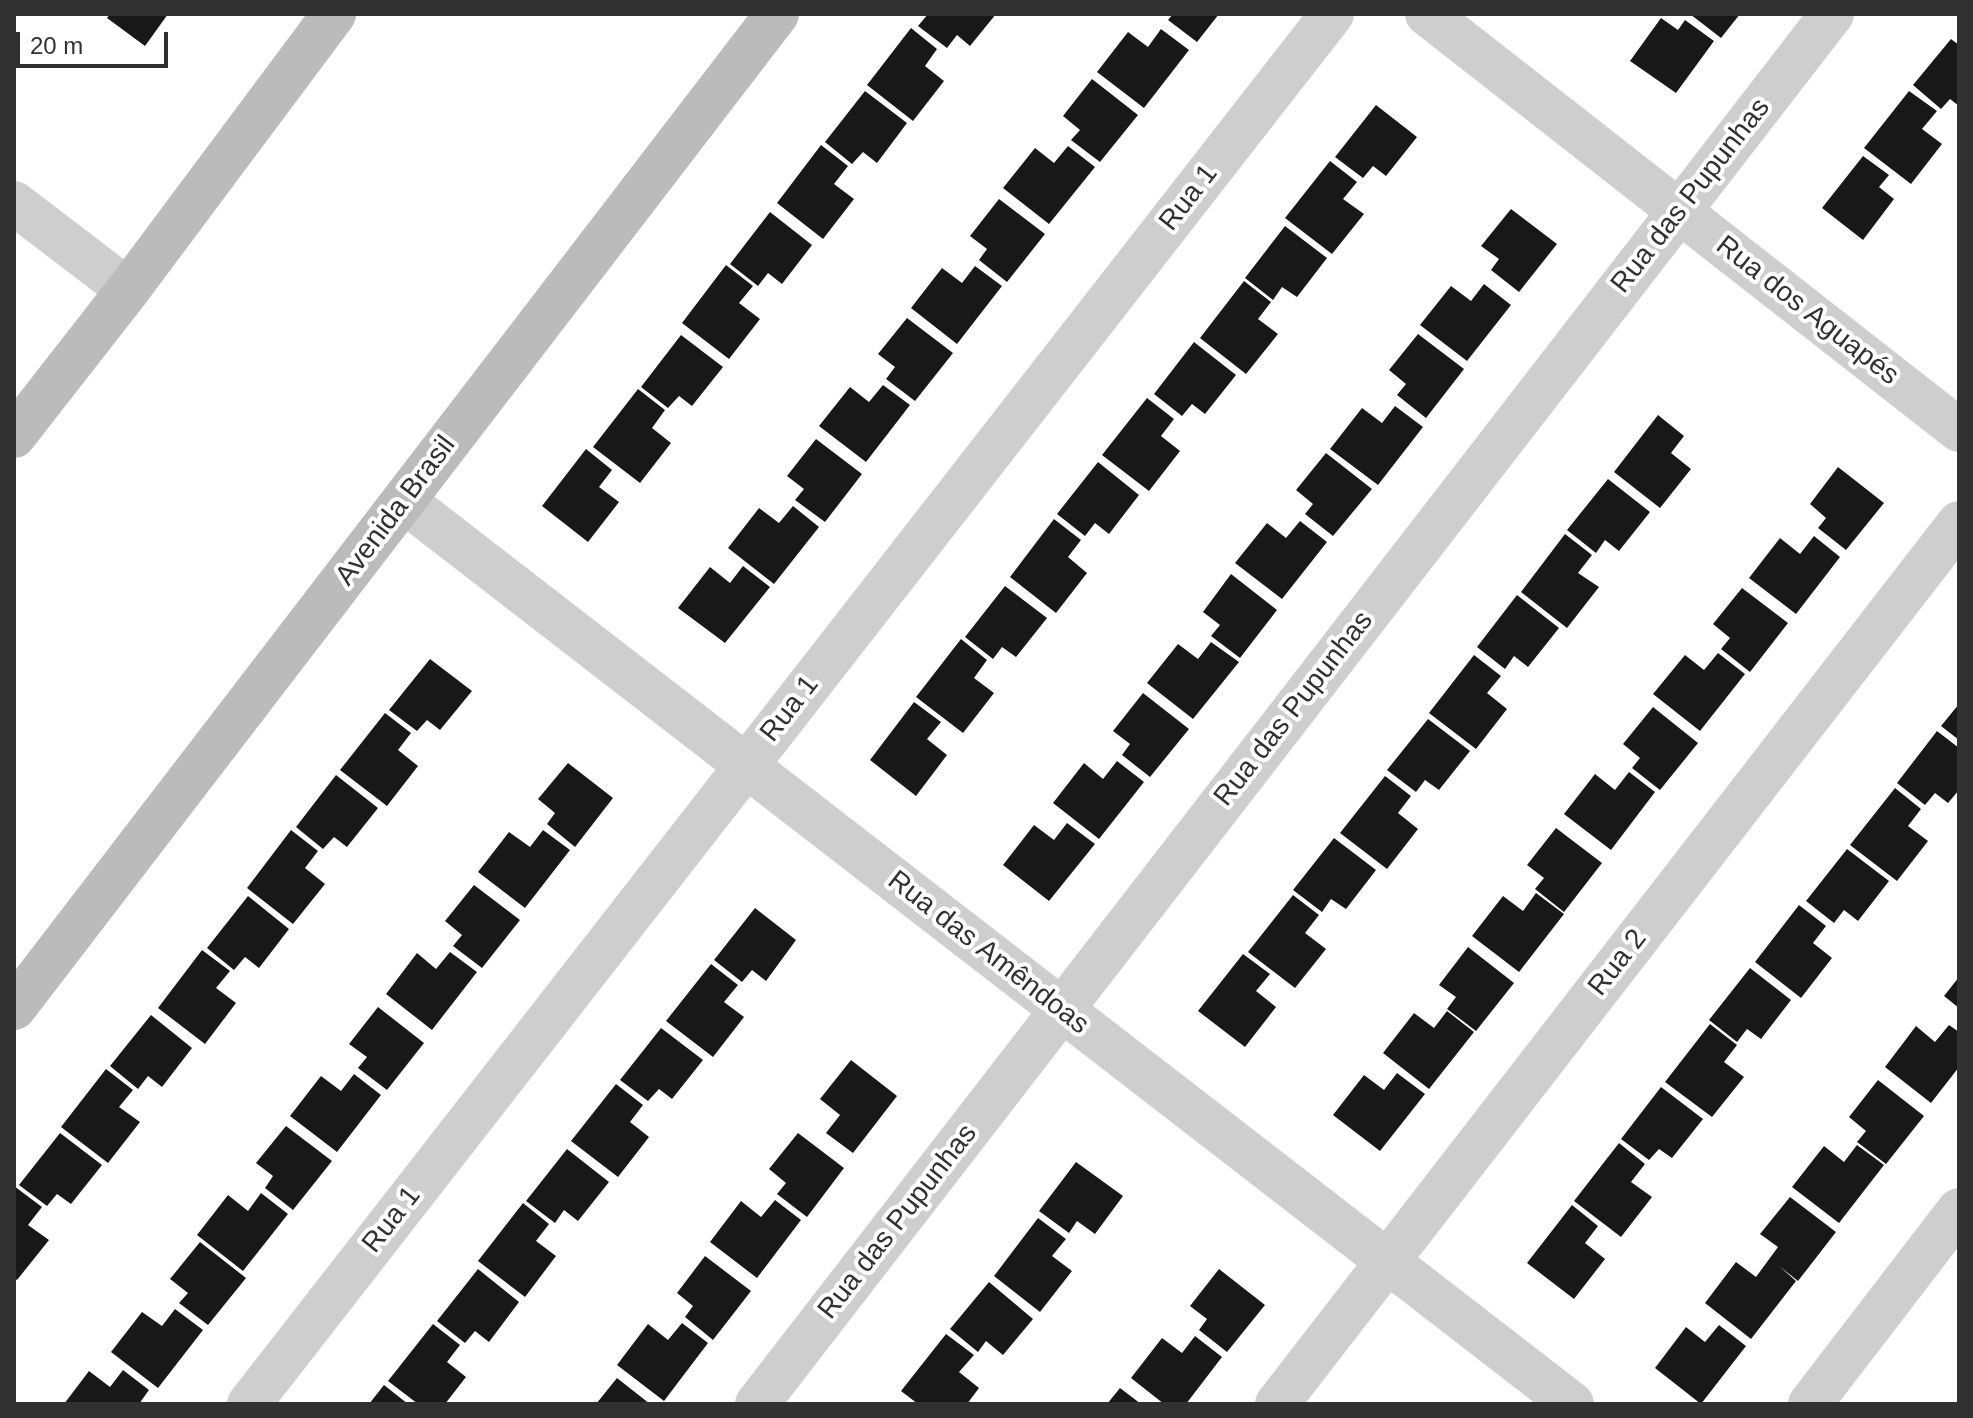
<!DOCTYPE html>
<html>
<head>
<meta charset="utf-8">
<style>
	body { margin:0 }
	#map { position:relative; width:1973px; height:1418px; overflow:hidden; background:#fff; font-family:Arial,sans-serif }
	canvas { display:block }
	.frame { position:absolute; inset:0; border:16px solid #313131; pointer-events:none }
	.scale { position:absolute; left:16px; top:32px; width:152px; height:36px; box-sizing:border-box; border:4px solid #313131; border-top:0; padding-left:10px; font-size:24px; line-height:28px; white-space:nowrap; color:#313131; -webkit-text-stroke:6px #fff; paint-order:stroke }
</style>
</head>
<body>
<div id="map">
<canvas width="1973" height="1418"></canvas>
<div class="frame"></div>
<div class="scale">20 m</div>
</div>
<script>
const ctx = document.querySelector('canvas').getContext('2d');
ctx.lineJoin = 'round';
function fillPath(path, color) { ctx.fillStyle = color; ctx.fill(path, 'evenodd'); }
const poly = rows => new Path2D(rows.map(r => 'M' + r).join(''));
function trace(path, color, width, dash) { ctx.strokeStyle = color; ctx.lineWidth = width; ctx.lineCap = dash ? 'butt' : 'round'; ctx.setLineDash(dash || []); ctx.stroke(path); }
function drawText(font, color, halo, rows, align = 'center') {
  ctx.font = font + ' Arial,sans-serif'; ctx.lineWidth = 8; ctx.setLineDash([]); ctx.textBaseline = 'middle'; ctx.strokeStyle = halo; ctx.fillStyle = color; for (const [text, x, y, turn = 0] of rows) {
    ctx.save(); ctx.translate(x, y); ctx.rotate((+turn || 0) * Math.PI / 180); ctx.textAlign = isNaN(turn) ? turn : align; if (halo) ctx.strokeText(text, 0, 0); ctx.fillText(text, 0, 0); ctx.restore();
  }
}
const building = poly([
	[110,14,168,14,145,46,107,18],
	[928,14,996,14,970,46,957,35,947,48,918,26],
	[1173,14,1219,14,1197,42,1168,20],
	[1690,14,1740,14,1721,38],
	[1661,18,1678,30,1685,20,1714,41,1676,93,1630,61],
	[911,28,937,49,925,66,944,81,913,121,867,85],
	[1161,29,1189,50,1144,108,1097,72,1128,32,1148,47],
	[1951,39,1959,45,1959,106,1950,99,1941,109,1913,85],
	[1092,79,1138,115,1100,162,1071,140,1080,130,1063,116],
	[865,91,907,123,877,163,863,152,852,164,825,142],
	[1909,91,1937,111,1922,129,1942,144,1911,184,1864,148],
	[1376,105,1417,137,1386,176,1373,166,1363,178,1335,157],
	[821,145,848,166,834,184,854,199,823,239,777,203],
	[1068,146,1095,167,1049,224,1003,188,1035,148,1054,163],
	[1863,156,1889,175,1879,187,1894,199,1863,240,1822,208],
	[1330,161,1357,182,1343,199,1364,214,1332,254,1285,218],
	[999,199,1045,234,1007,282,979,260,987,249,970,236],
	[1511,209,1557,244,1519,292,1491,270,1499,259,1481,246],
	[770,212,812,245,782,284,768,273,758,286,730,264],
	[1285,226,1327,258,1297,297,1282,287,1273,300,1245,278],
	[726,265,753,286,739,303,760,319,729,359,682,323],
	[975,266,1002,286,957,344,911,308,942,268,962,283],
	[1244,281,1271,302,1258,319,1278,334,1246,374,1200,338],
	[1484,284,1511,305,1467,361,1420,325,1451,286,1471,301],
	[907,318,953,353,915,401,886,379,895,367,878,354],
	[1418,334,1464,369,1426,418,1397,395,1406,384,1389,370],
	[681,335,723,367,692,406,679,396,668,408,641,387],
	[1194,342,1236,375,1205,414,1192,404,1182,416,1154,394],
	[883,385,910,405,866,462,819,426,850,387,869,402],
	[638,389,665,410,652,428,671,443,640,483,593,447],
	[1147,398,1174,419,1161,436,1180,451,1149,491,1102,455],
	[1395,406,1423,427,1378,485,1330,449,1362,408,1382,423],
	[1658,415,1684,436,1671,453,1691,469,1660,508,1614,472],
	[816,439,862,474,825,522,795,500,804,489,787,476],
	[586,449,612,470,599,487,619,502,588,542,542,506],
	[1326,453,1372,489,1333,536,1305,514,1313,504,1296,490],
	[1098,462,1139,495,1109,534,1095,523,1085,536,1057,514],
	[1838,467,1884,503,1846,550,1818,528,1826,518,1810,504],
	[1608,479,1650,512,1619,551,1605,540,1596,553,1567,530],
	[793,506,819,527,774,584,728,548,759,508,779,523],
	[1054,519,1081,540,1068,557,1087,573,1056,613,1010,577],
	[1300,521,1327,542,1282,599,1235,563,1267,523,1286,538],
	[1565,534,1592,555,1578,573,1599,587,1567,628,1521,592],
	[1814,536,1840,557,1796,614,1749,578,1780,538,1800,554],
	[743,566,770,587,725,643,678,608,710,567,730,583],
	[1231,574,1277,610,1240,658,1211,636,1220,625,1203,612],
	[1005,586,1047,618,1016,657,1002,647,993,659,965,637],
	[1742,588,1788,623,1750,672,1721,649,1730,638,1713,624],
	[1517,595,1559,628,1528,667,1514,656,1505,669,1477,647],
	[961,639,987,660,974,678,994,693,963,733,916,697],
	[1211,642,1239,662,1193,719,1147,683,1178,644,1198,659],
	[1718,653,1745,674,1700,731,1653,694,1685,655,1704,670],
	[1474,655,1501,676,1487,693,1507,709,1476,749,1429,713],
	[430,659,472,691,440,730,427,720,417,731,389,710],
	[1143,693,1189,729,1150,777,1122,755,1130,744,1113,731],
	[914,702,941,722,927,739,947,755,916,796,870,760],
	[1959,704,1959,740,1941,726],
	[1653,707,1698,743,1660,790,1632,768,1640,758,1623,744],
	[385,713,411,733,398,750,418,766,387,806,340,770],
	[1428,719,1470,751,1439,790,1425,780,1416,792,1387,770],
	[1937,731,1959,748,1959,790,1948,803,1935,793,1925,805,1897,783],
	[1117,761,1144,782,1099,839,1053,803,1084,763,1103,779],
	[568,763,613,798,575,847,547,824,555,813,538,799],
	[1629,772,1655,792,1611,850,1564,814,1595,774,1615,790],
	[336,775,378,808,347,847,334,837,323,849,296,827],
	[1385,776,1411,796,1398,813,1418,829,1387,869,1340,833],
	[1895,788,1921,809,1908,826,1928,841,1897,881,1850,845],
	[1067,823,1095,844,1049,901,1003,865,1034,825,1054,840],
	[1556,828,1602,863,1564,912,1535,889,1544,878,1527,865],
	[291,830,318,851,305,868,325,884,293,924,247,888],
	[543,830,570,850,525,908,478,872,509,832,530,847],
	[1334,838,1376,870,1346,909,1331,899,1322,912,1293,890],
	[1847,849,1889,881,1858,921,1844,910,1834,923,1806,901],
	[474,885,520,920,482,968,453,946,462,935,445,921],
	[1536,893,1564,914,1519,972,1472,936,1503,896,1523,911],
	[1293,895,1319,915,1305,933,1326,949,1295,988,1248,952],
	[248,896,289,929,259,968,245,957,234,970,207,948],
	[1799,905,1826,926,1813,943,1832,958,1801,998,1755,962],
	[755,908,796,940,766,981,752,970,742,982,714,960],
	[1468,947,1514,983,1476,1031,1447,1009,1456,997,1439,985],
	[202,950,230,971,216,988,236,1003,205,1044,158,1008],
	[450,952,477,972,432,1030,386,994,417,953,436,969],
	[1243,954,1270,974,1256,991,1276,1007,1245,1047,1198,1011],
	[711,964,738,985,724,1002,744,1017,713,1057,666,1021],
	[1750,968,1791,1000,1761,1039,1747,1029,1737,1042,1709,1020],
	[1959,977,1959,1008,1944,996],
	[378,1007,424,1043,387,1090,358,1068,367,1057,349,1044],
	[1447,1011,1474,1032,1429,1089,1383,1053,1414,1013,1434,1028],
	[151,1015,192,1048,162,1087,148,1076,138,1089,110,1066],
	[1710,1024,1737,1045,1724,1062,1744,1077,1712,1117,1665,1082],
	[1949,1025,1959,1032,1959,1067,1931,1103,1885,1067,1916,1026,1935,1042],
	[661,1028,703,1060,672,1099,659,1089,648,1101,620,1080],
	[851,1060,897,1096,853,1153,826,1133,840,1115,820,1099],
	[106,1069,133,1090,119,1107,140,1122,108,1163,61,1127],
	[1397,1073,1425,1094,1380,1151,1333,1115,1364,1075,1384,1090],
	[354,1074,381,1095,337,1152,290,1116,321,1076,341,1091],
	[1878,1080,1924,1116,1886,1164,1857,1142,1866,1131,1849,1117],
	[616,1084,643,1105,630,1122,649,1137,618,1177,571,1141],
	[1661,1087,1703,1119,1672,1158,1659,1149,1649,1160,1621,1139],
	[286,1126,332,1161,293,1210,265,1188,273,1176,256,1163],
	[60,1133,102,1165,71,1204,57,1194,47,1206,19,1185],
	[798,1133,844,1168,807,1217,777,1194,786,1183,769,1169],
	[1619,1143,1645,1164,1631,1182,1652,1197,1621,1237,1574,1201],
	[1857,1145,1884,1165,1839,1223,1792,1187,1824,1146,1844,1162],
	[567,1149,609,1182,578,1221,564,1210,555,1223,526,1201],
	[1076,1162,1123,1196,1095,1234,1077,1221,1069,1233,1039,1211],
	[14,1186,42,1207,28,1225,49,1240,17,1280,14,1278],
	[261,1193,288,1214,243,1271,197,1235,228,1195,248,1211],
	[1790,1197,1836,1232,1798,1281,1779,1266,1796,1281,1751,1339,1705,1303,1736,1262,1756,1277,1778,1247,1760,1234],
	[775,1200,801,1220,757,1278,710,1242,741,1201,761,1217],
	[523,1203,549,1224,536,1241,556,1256,525,1297,478,1261],
	[1572,1205,1598,1226,1585,1243,1605,1259,1574,1299,1527,1263],
	[1038,1218,1066,1239,1052,1256,1072,1271,1040,1312,994,1276],
	[200,1242,246,1278,208,1325,179,1303,188,1293,170,1279],
	[705,1256,751,1291,713,1340,685,1317,693,1306,677,1293],
	[478,1269,519,1302,489,1342,475,1331,465,1343,437,1321],
	[1219,1269,1265,1305,1227,1352,1199,1330,1207,1319,1190,1306],
	[989,1282,1033,1319,1003,1355,986,1341,978,1352,950,1329],
	[175,1309,203,1330,158,1388,111,1352,142,1312,162,1326],
	[682,1323,708,1343,664,1401,617,1365,648,1324,668,1340],
	[433,1324,460,1345,447,1362,466,1377,445,1404,418,1404,388,1381],
	[1719,1325,1746,1346,1701,1404,1655,1368,1686,1327,1705,1342],
	[946,1334,974,1355,959,1372,979,1388,967,1404,918,1404,901,1391],
	[1195,1336,1222,1357,1186,1404,1164,1404,1131,1378,1162,1338,1182,1353],
	[123,1370,149,1390,139,1404,64,1404,89,1371,110,1387],
	[617,1378,650,1404,596,1404],
	[384,1385,408,1404,369,1404],
	[1120,1388,1141,1404,1107,1404]
]);
const street = poly([
	[1427,14,1959,430],
	[14,203,128,290],
	[404,501,1572,1404],
	[249,1404,1332,14],
	[757,1404,1832,14],
	[1277,1404,1959,523],
	[1810,1404,1959,1210]
]);
const secondary = poly([
	[14,436,128,290,334,14],
	[14,1008,777,14]
]);
const streetNames = [
	["Rua das Pupunhas",1691,196,-52],
	["Rua 1",1189,198,-52],
	["Rua dos Aguapés",1807,311,38],
	["Avenida Brasil",396,511,-53],
	["Rua 1",790,709,-52],
	["Rua das Pupunhas",1294,709,-52],
	["Rua das Amêndoas",988,953,38],
	["Rua 2",1618,963,-52],
	["Rua 1",392,1220,-52],
	["Rua das Pupunhas",898,1222,-52]
];
fillPath(building, '#181818');
trace(street, '#cecece', 44);
trace(secondary, '#bbb', 44);
drawText('28px', '#313131', '#fff', streetNames);
</script>
</body>
</html>
